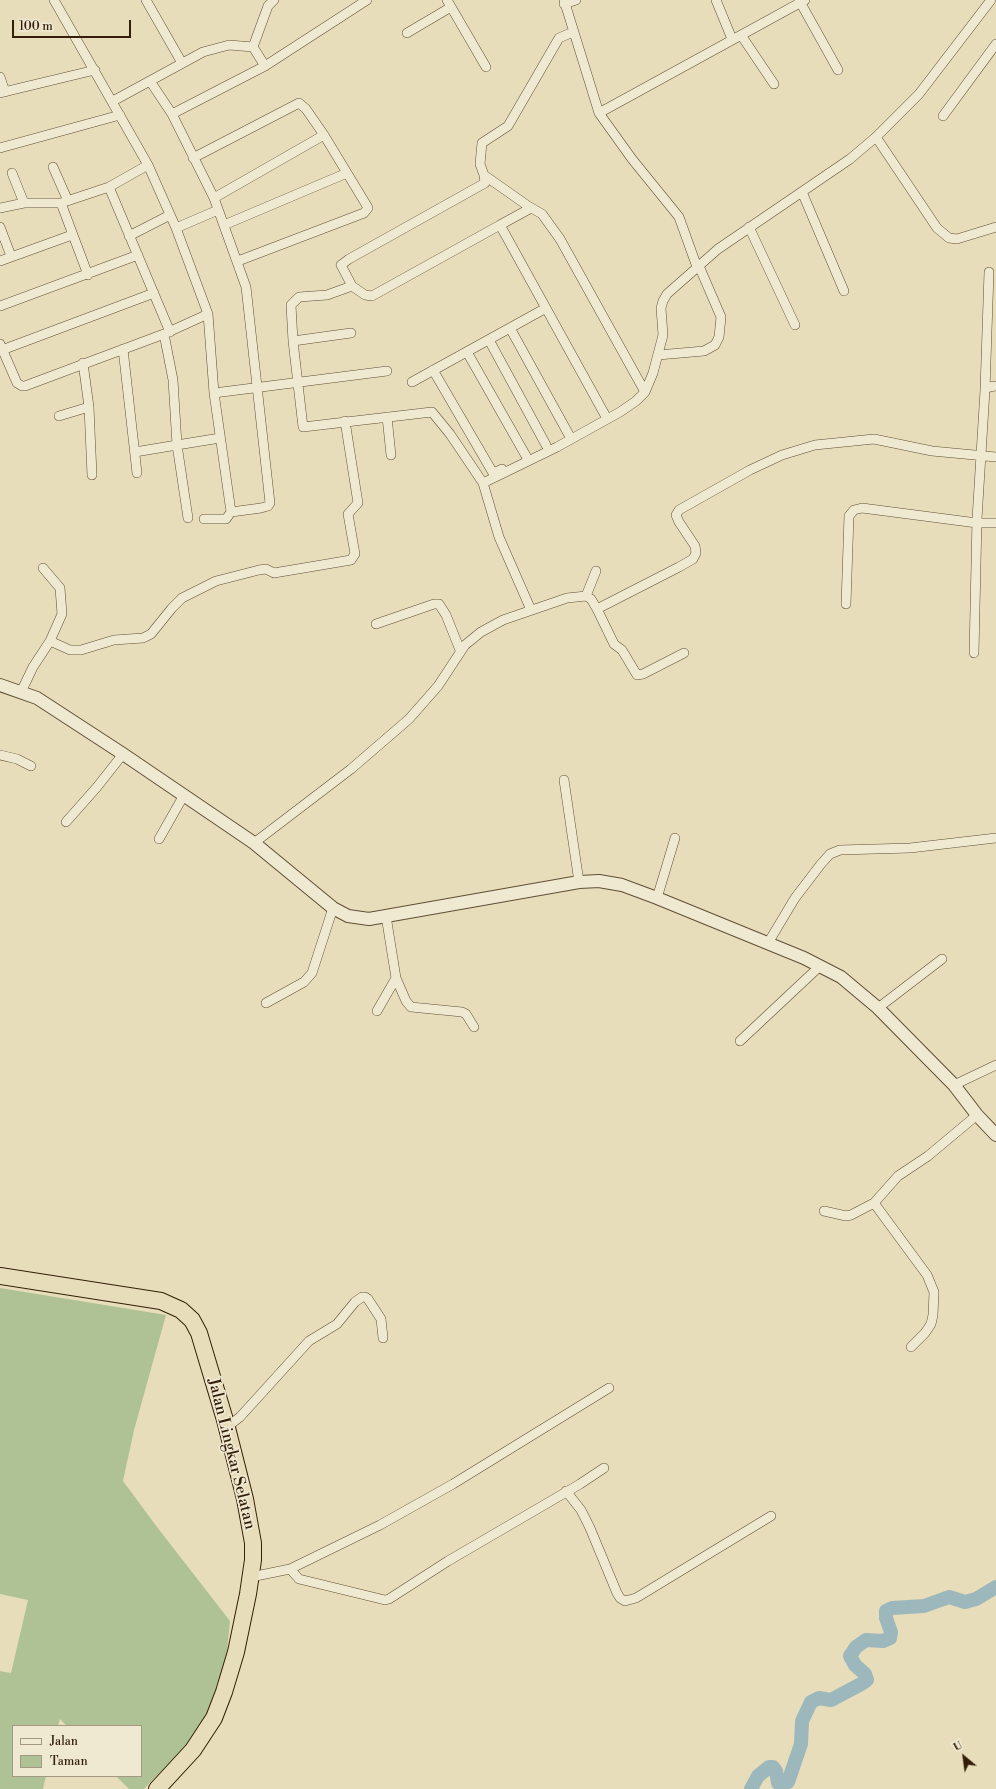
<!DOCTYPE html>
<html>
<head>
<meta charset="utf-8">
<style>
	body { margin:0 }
	#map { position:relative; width:996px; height:1789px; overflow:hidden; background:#e7ddba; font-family:"Libre Bodoni",serif }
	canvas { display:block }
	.legend { position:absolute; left:12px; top:1725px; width:130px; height:52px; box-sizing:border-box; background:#efe9d2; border:1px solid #a49882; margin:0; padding:5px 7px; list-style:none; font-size:12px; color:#331e09 }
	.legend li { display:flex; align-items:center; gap:8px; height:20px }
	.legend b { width:20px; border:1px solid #a49882 }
	.north { position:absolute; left:944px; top:1737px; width:40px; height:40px; -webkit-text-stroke:3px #efe9d2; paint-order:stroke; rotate:331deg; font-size:11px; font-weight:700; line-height:16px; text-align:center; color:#331e09 }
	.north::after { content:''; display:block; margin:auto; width:14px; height:18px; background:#331e09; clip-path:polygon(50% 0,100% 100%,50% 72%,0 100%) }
	.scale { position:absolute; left:12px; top:20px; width:119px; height:18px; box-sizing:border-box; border:2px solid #331e09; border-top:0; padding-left:5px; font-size:12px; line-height:14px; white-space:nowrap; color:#331e09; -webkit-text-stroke:3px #efe9d2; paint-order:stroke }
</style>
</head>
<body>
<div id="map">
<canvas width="996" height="1789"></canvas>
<ul class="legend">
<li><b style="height:5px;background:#efe9d2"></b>Jalan</li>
<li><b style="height:11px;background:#afc295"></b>Taman</li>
</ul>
<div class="north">U</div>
<div class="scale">100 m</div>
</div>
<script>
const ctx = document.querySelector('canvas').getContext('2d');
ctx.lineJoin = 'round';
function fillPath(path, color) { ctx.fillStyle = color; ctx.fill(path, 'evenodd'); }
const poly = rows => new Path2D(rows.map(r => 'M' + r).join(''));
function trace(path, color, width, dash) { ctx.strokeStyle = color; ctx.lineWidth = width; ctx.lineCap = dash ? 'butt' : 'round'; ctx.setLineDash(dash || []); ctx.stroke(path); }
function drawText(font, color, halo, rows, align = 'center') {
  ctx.font = font + ' "Libre Bodoni",serif'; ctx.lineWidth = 3.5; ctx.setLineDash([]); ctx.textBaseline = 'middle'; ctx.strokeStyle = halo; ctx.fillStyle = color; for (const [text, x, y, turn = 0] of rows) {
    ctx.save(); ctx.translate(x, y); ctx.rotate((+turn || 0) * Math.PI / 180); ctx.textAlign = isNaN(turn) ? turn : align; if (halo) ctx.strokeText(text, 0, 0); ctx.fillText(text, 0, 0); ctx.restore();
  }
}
const green = poly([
	[0,1288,166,1315,134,1430,123,1481,157,1527,230,1621,226,1660,206,1715,183,1749,144,1789,129,1789,116,1776,141,1776,141,1726,67,1726,60,1719,58,1726,13,1726,13,1776,46,1776,43,1789,0,1789,0,1671,11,1673,28,1600,0,1594]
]);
const river = poly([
	[751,1789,758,1776,769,1767,773,1767,776,1771,778,1783,782,1785,788,1782,801,1744,802,1721,811,1702,819,1698,831,1700,863,1683,867,1680,865,1674,855,1665,850,1656,856,1647,866,1640,883,1641,890,1638,891,1632,886,1618,886,1611,892,1608,924,1606,949,1597,965,1602,976,1599,996,1587]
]);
const minor = poly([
	[54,0,148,165,176,228,208,314,214,393,231,512,261,508,268,506,270,503,246,287,214,198,172,114,150,81],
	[146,0,182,63],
	[447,0,486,67],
	[564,0,599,113,632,159,679,217,697,267],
	[716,0,732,39],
	[799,0,838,70],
	[564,4,576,0],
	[573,32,559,38,508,126,482,143,480,164,484,175,528,206,542,214,560,239,645,392],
	[407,33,451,7],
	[741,35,774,84],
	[253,47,265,66],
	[0,77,5,92],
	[0,93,95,70],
	[113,101,203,52,229,45,253,47,268,6,274,0],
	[599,113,805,0],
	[172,114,265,66,367,0],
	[943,116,996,44],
	[876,137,937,228,949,238,957,239,996,227],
	[0,148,120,115],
	[193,158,299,103,306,109,324,135,367,206,368,208,364,213,238,261],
	[148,165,109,187,170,332],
	[53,167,68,201],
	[12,173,24,203],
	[484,175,485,183,349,259,341,265,352,286,365,295,372,296,500,225],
	[802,192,844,291],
	[214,198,324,135],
	[61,203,88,275],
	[0,208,24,203,61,203,109,187],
	[531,208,500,225,605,415],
	[224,225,347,173],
	[0,227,11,256],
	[749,227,795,325],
	[176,228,218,210],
	[129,236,170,215],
	[0,261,72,235],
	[352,286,327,295,299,297,291,305,293,341,303,427,432,412,450,434,483,483,499,537,531,610],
	[0,306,138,255],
	[510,328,569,435],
	[164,334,173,380,177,445,220,438],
	[489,340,546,445],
	[293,341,351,333],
	[0,344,17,383,22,386,25,386,164,334,208,314],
	[123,349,137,473],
	[2,350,154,293],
	[467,352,526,456],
	[658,355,704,351,715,345,719,337,721,317,699,266],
	[83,363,89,407,92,475],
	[433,370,493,473,502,469],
	[412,382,546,308],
	[985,390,989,387,996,386],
	[214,393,387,371],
	[59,416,89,407],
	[387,417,391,455],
	[135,452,177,445,188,518],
	[483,483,557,447,620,412,636,401,645,392,653,373,663,335,661,308,663,301,667,294,718,249,850,159,876,137,919,94,991,0],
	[204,519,226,519,231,512],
	[43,568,60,588,62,614,50,641],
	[586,596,596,571],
	[846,604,849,516,854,510,862,508,977,523,996,523],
	[597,609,614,644,622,650,637,675,643,674,684,653],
	[376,624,434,604,439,604,446,615,460,650],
	[974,653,977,519,985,390,989,272],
	[21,692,33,667,50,641,70,650,81,650,114,640,143,638,151,634,172,608,182,598,216,581,259,570,266,569,274,573,351,560,355,554,348,514,358,503,345,421],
	[0,755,17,759,31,766],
	[564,780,579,882],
	[66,822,97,787,123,754],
	[159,839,184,795],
	[254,843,351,769,409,719,438,686,465,645,481,632,503,620,567,598,586,596,591,599,597,609,679,567,693,559,696,553,695,546,679,522,676,515,679,510,750,470,782,455,815,445,874,439,932,451,996,457],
	[657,898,675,838],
	[768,943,795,898,821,864,830,854,840,850,910,848,996,838],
	[396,978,406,1001,411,1007,462,1012,466,1014,474,1027],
	[266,1003,304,982,312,973,333,908],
	[878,1008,942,959],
	[377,1011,396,978,386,916],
	[740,1041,820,966],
	[954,1085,996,1065],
	[824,1211,846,1216,851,1215,874,1203],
	[911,1347,925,1333,931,1324,933,1315,934,1292,927,1275,874,1203,898,1176,928,1156,977,1115],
	[227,1427,240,1417,309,1341,337,1324,355,1302,362,1297,365,1297,368,1299,381,1319,383,1338],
	[566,1491,581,1510,590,1528,617,1593,620,1598,625,1601,636,1598,771,1516],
	[290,1569,299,1579,385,1600,389,1599,448,1561,580,1484,604,1468],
	[251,1577,290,1569,380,1525,453,1484,609,1388]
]);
const tertiary = poly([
	[0,685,37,698,123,754,254,843,333,908,348,916,369,919,579,882,599,881,622,885,657,898,804,958,841,977,878,1008,954,1085,977,1115,996,1135]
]);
const trunk = poly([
	[0,1276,161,1301,181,1310,192,1320,199,1333,225,1420,245,1499,253,1543,253,1560,248,1594,236,1652,224,1692,214,1718,193,1750,157,1789]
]);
const streetNames = [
	["Jalan Lingkar Selatan",231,1454,76]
];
fillPath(green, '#afc295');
trace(river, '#9db8bc', 14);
trace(minor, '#604e35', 10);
trace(tertiary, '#604e35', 14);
trace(trunk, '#331e09', 18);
trace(minor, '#efe9d2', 9);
trace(tertiary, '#efe9d2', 12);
trace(trunk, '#e7ddba', 16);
drawText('16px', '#331e09', '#efe9d2', streetNames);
</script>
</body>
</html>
